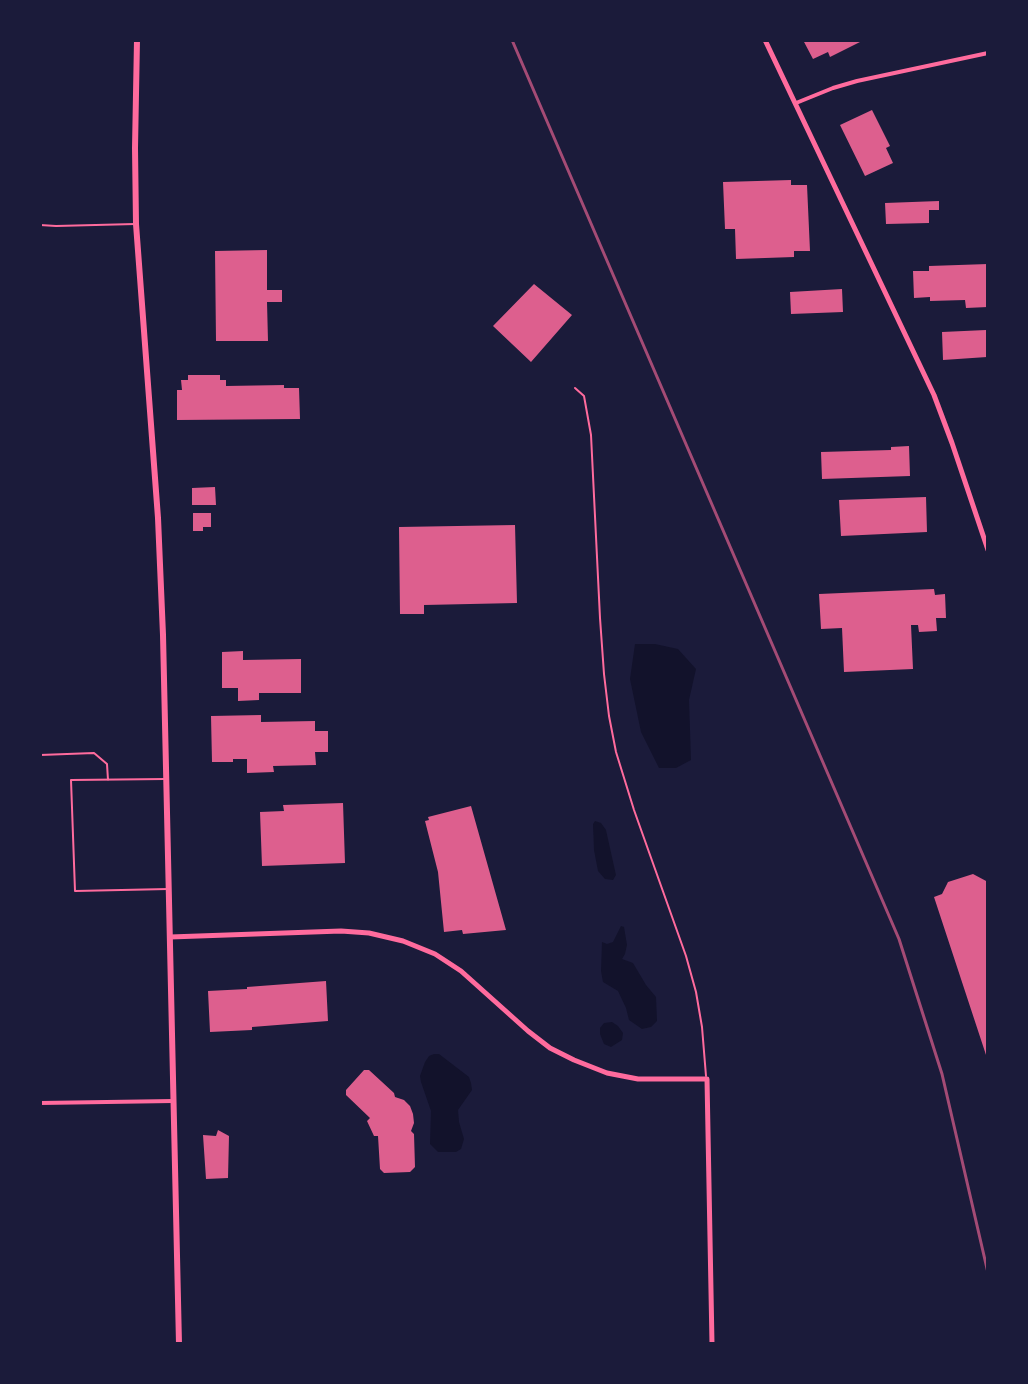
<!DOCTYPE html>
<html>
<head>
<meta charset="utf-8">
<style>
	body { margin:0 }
	#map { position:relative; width:1028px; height:1384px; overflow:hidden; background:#1b1b3a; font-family:"Fira Sans Condensed",sans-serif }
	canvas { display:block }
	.frame { position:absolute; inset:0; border:42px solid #1b1b3a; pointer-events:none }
</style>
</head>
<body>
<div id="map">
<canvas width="1028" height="1384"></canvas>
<div class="frame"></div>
</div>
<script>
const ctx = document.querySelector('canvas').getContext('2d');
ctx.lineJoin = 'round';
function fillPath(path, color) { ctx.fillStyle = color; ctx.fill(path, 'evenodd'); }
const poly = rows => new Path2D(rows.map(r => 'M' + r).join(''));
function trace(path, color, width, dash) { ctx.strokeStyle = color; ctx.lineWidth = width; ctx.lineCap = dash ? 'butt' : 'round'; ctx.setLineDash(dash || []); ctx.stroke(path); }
const water = poly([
	[635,644,655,644,678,649,696,669,689,700,691,760,676,768,659,768,641,732,630,679],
	[595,821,601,823,606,830,616,875,613,880,605,879,598,871,594,850,593,824],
	[621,926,624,927,627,945,625,954,622,959,633,963,646,985,656,997,657,1021,651,1027,642,1029,629,1020,626,1008,618,991,603,982,601,971,602,942,607,944,613,942],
	[612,1022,618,1026,623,1033,622,1040,611,1047,604,1044,600,1034,600,1028,604,1023],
	[434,1054,439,1054,469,1077,471,1083,472,1090,458,1110,459,1122,464,1139,461,1149,456,1152,438,1152,430,1144,431,1111,421,1082,420,1076,425,1062,429,1056]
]);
const building = poly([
	[803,40,864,40,830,57,828,52,813,59],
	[872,110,890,146,886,148,893,163,865,176,840,125],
	[791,180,791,185,807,185,810,251,794,251,794,257,736,259,735,229,725,229,723,182],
	[939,201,939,210,929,210,929,223,886,224,885,203],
	[267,250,267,290,282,290,282,302,267,302,268,341,216,341,215,251],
	[988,264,988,307,966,308,965,300,930,301,930,297,914,298,913,271,929,271,929,266],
	[534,284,572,315,531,362,493,326],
	[842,289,843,312,791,314,790,292],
	[986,330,987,357,943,360,942,332],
	[188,375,220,375,220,380,226,380,226,386,284,385,284,388,299,388,300,419,177,420,177,390,182,390,181,380,188,380],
	[909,446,910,476,822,479,821,452,891,450,891,447],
	[215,487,216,505,192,505,192,488],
	[926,497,927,532,841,536,839,500],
	[193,513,211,513,211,527,203,527,203,531,193,531],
	[515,525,517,603,424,605,424,614,400,614,399,527],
	[934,589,935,595,945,594,946,618,936,618,937,631,919,632,918,625,911,625,913,669,844,672,842,628,821,629,819,594],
	[243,651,243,660,301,659,301,693,259,693,259,700,238,701,238,688,222,688,222,652],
	[261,715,261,722,315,721,315,731,328,731,328,752,315,752,316,765,273,766,274,772,247,773,247,759,233,759,233,762,212,762,211,716],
	[343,803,345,863,262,866,260,812,284,811,283,805],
	[471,806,493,884,506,930,463,934,462,930,444,932,438,872,425,821,429,820,428,817],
	[973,874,988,882,987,1058,934,897,942,894,948,882],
	[326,981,328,1021,252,1027,252,1030,210,1032,208,991,247,989,247,987],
	[364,1070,369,1070,394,1093,395,1097,404,1100,410,1106,413,1114,414,1123,411,1131,414,1134,415,1167,410,1172,384,1173,380,1169,378,1136,374,1136,367,1121,370,1118,346,1095,346,1090],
	[218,1130,229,1136,228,1178,206,1179,203,1135,216,1136]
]);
const service = poly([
	[40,225,56,226,135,224],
	[575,388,584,396,591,435,600,618,604,674,609,716,616,752,634,810,686,956,696,992,702,1027,706,1076],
	[40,755,94,753,107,764,108,780],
	[165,779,71,780,75,891,168,889]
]);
const minor = poly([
	[796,103,833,88,857,81,988,53],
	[40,1103,173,1101]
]);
const tertiary = poly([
	[765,40,934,395,952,443,988,550],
	[170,937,341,931,369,933,403,941,435,954,461,971,528,1031,550,1048,574,1060,607,1073,638,1079,707,1079,712,1344]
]);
const secondary = poly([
	[137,40,135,148,136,224,158,518,163,635,179,1344]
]);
const rail = poly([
	[512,40,899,939,942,1074,988,1273]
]);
fillPath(water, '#12122b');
fillPath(building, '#dd5f8e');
trace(service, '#ff6b9d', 2);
trace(minor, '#ff6b9d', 4);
trace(tertiary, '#ff6b9d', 5);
trace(secondary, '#ff6b9d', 6);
trace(rail, '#a44b75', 3);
</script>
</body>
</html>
